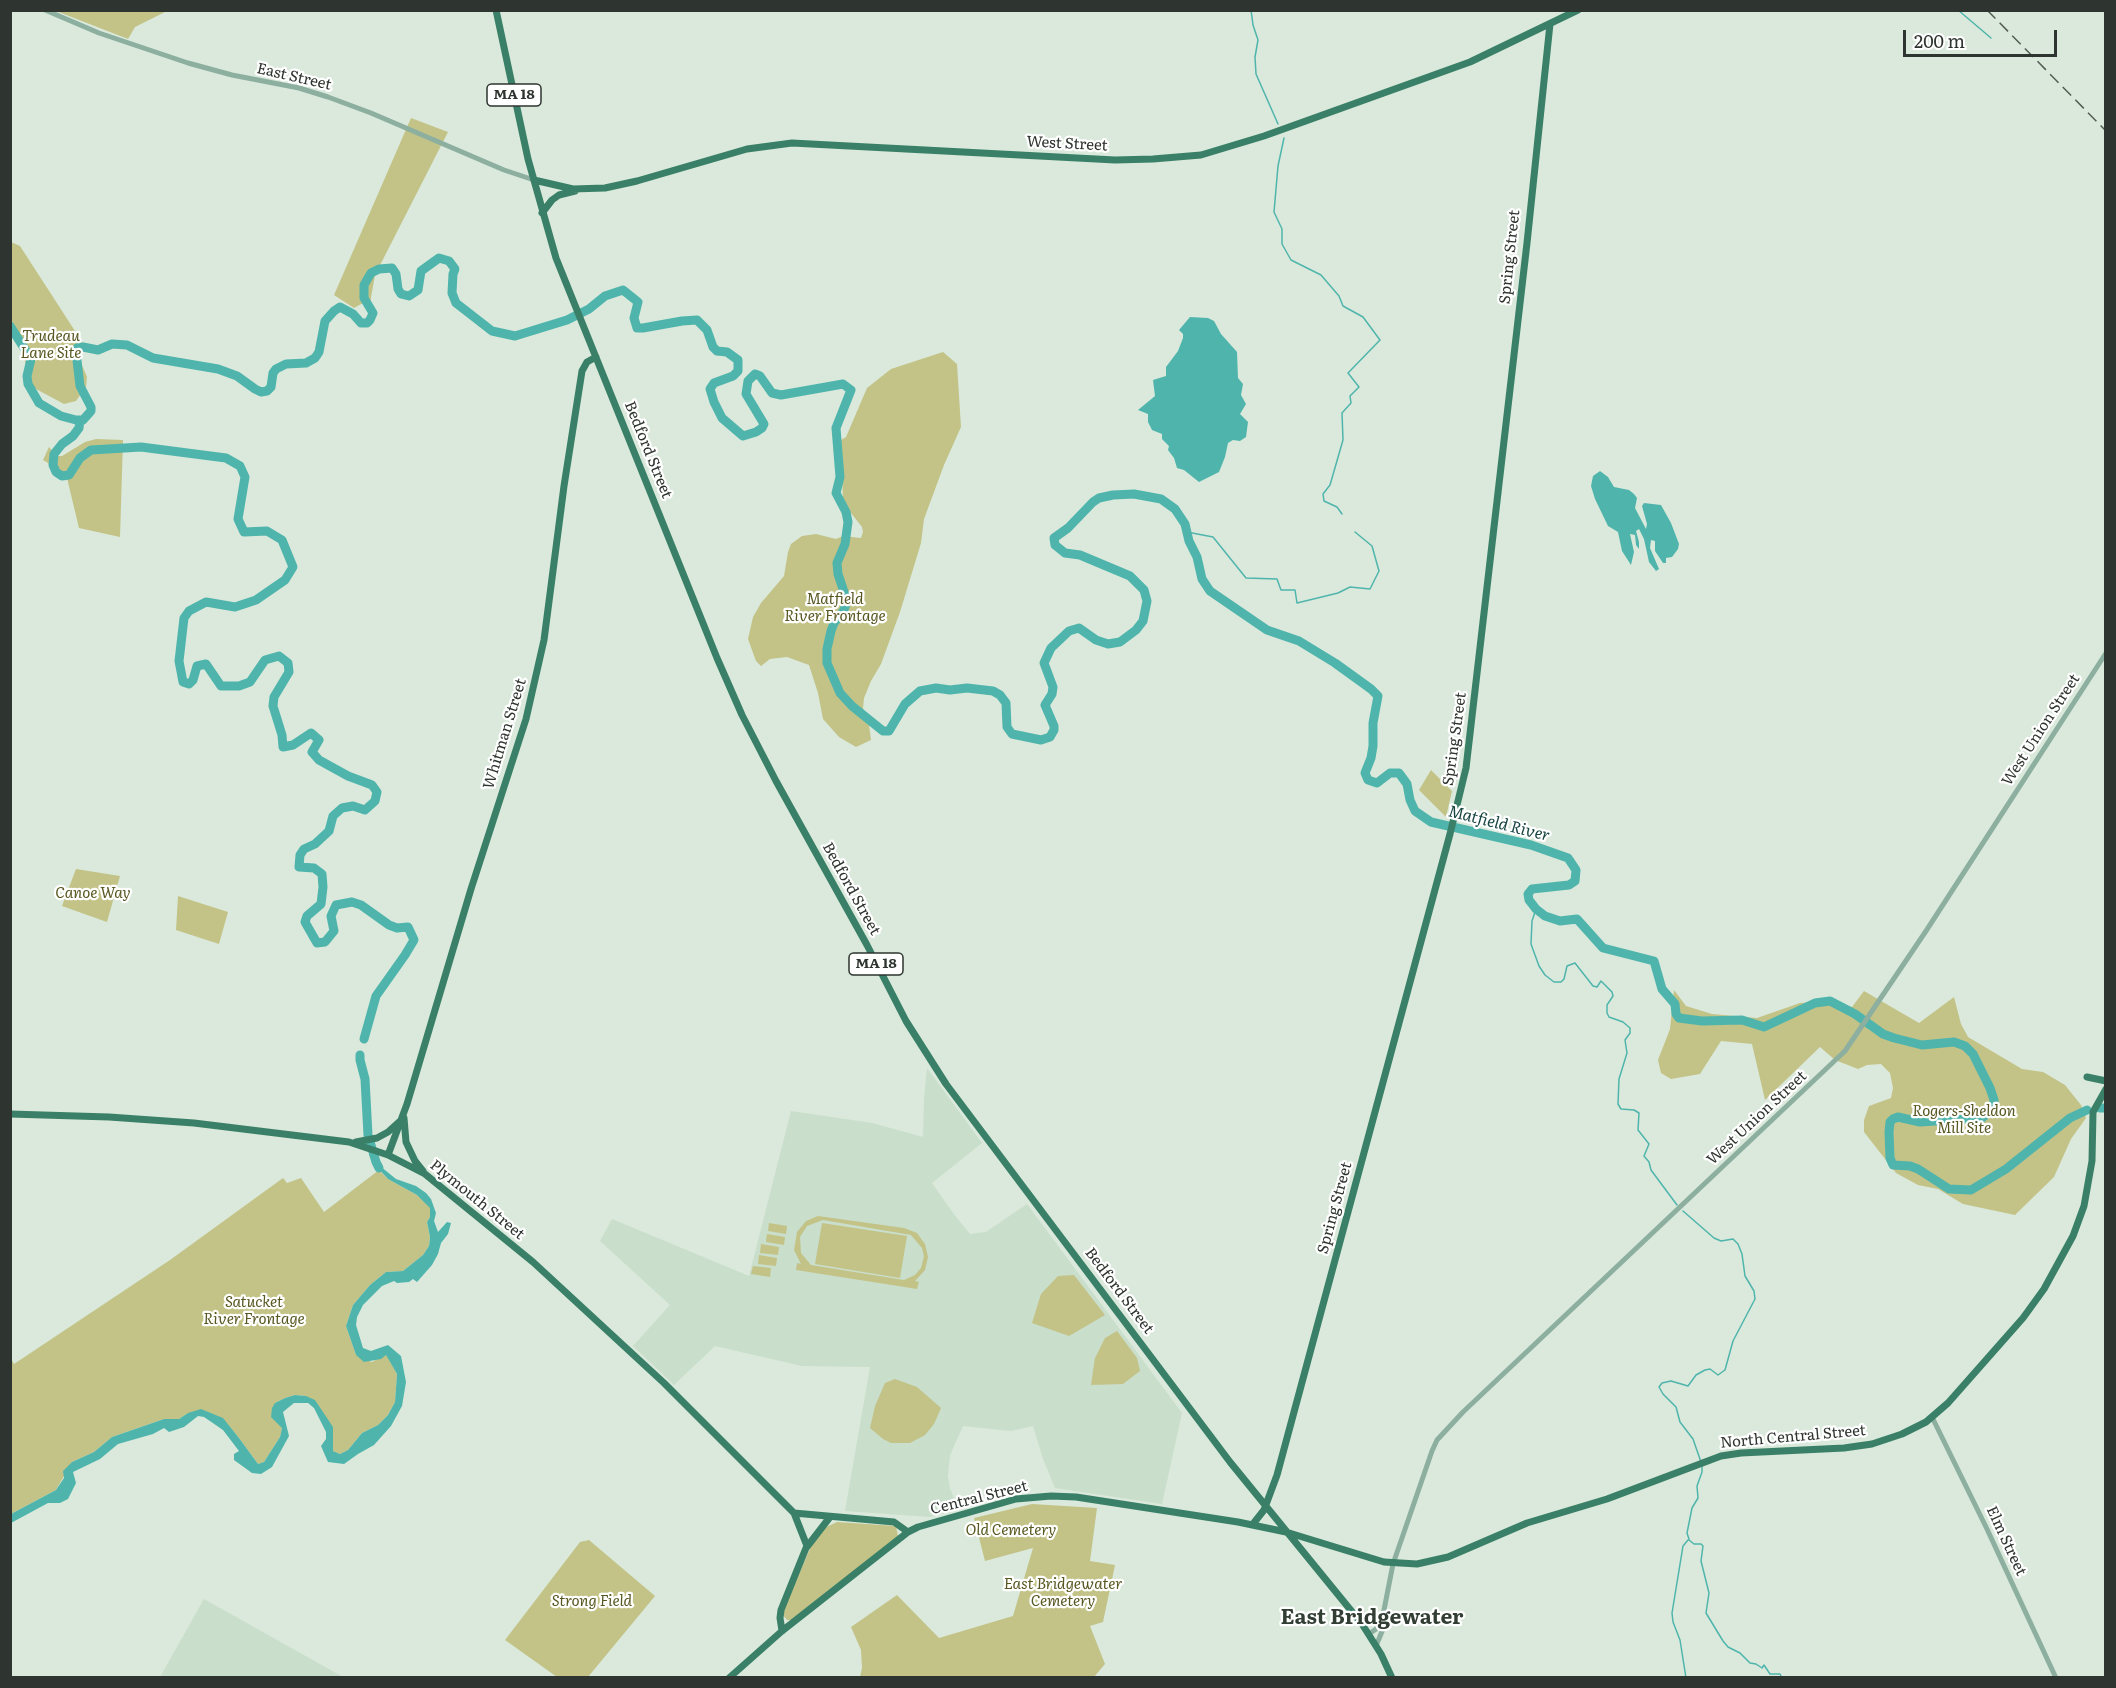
<!DOCTYPE html>
<html>
<head>
<meta charset="utf-8">
<style>
	body { margin:0 }
	#map { position:relative; width:2116px; height:1688px; overflow:hidden; background:#dae9db; font-family:Literata,serif }
	canvas { display:block }
	.frame { position:absolute; inset:0; border:12px solid #2e342f; pointer-events:none }
	.scale { position:absolute; left:1903px; top:30px; width:154px; height:27px; box-sizing:border-box; border:3px solid #2e342f; border-top:0; padding-left:8px; font-size:18px; line-height:21px; white-space:nowrap; color:#2e342f; -webkit-text-stroke:4px #fff; paint-order:stroke }
</style>
</head>
<body>
<div id="map">
<canvas width="2116" height="1688"></canvas>
<div class="frame"></div>
<div class="scale">200 m</div>
</div>
<script>
const ctx = document.querySelector('canvas').getContext('2d');
ctx.lineJoin = 'round';
function fillPath(path, color) { ctx.fillStyle = color; ctx.fill(path, 'evenodd'); }
const poly = rows => new Path2D(rows.map(r => 'M' + r).join(''));
function trace(path, color, width, dash) { ctx.strokeStyle = color; ctx.lineWidth = width; ctx.lineCap = dash ? 'butt' : 'round'; ctx.setLineDash(dash || []); ctx.stroke(path); }
function drawText(font, color, halo, rows, align = 'center') {
  ctx.font = font + ' Literata,serif'; ctx.lineWidth = 4.5; ctx.setLineDash([]); ctx.textBaseline = 'middle'; ctx.strokeStyle = halo; ctx.fillStyle = color; for (const [text, x, y, turn = 0] of rows) {
    ctx.save(); ctx.translate(x, y); ctx.rotate((+turn || 0) * Math.PI / 180); ctx.textAlign = isNaN(turn) ? turn : align; if (halo) ctx.strokeText(text, 0, 0); ctx.fillText(text, 0, 0); ctx.restore();
  }
}
const built = poly([
	[927,1068,982,1143,932,1183,953,1213,970,1234,986,1232,1027,1204,1182,1413,1162,1504,1055,1488,1043,1459,1033,1426,1011,1431,963,1426,950,1455,948,1476,950,1489,959,1509,930,1517,845,1511,870,1367,802,1366,715,1346,674,1385,633,1346,670,1305,600,1241,612,1219,749,1276,791,1111,872,1123,923,1137,924,1099],
	[204,1599,343,1677,160,1677]
]);
const green = poly([
	[56,11,167,11,135,27,128,39],
	[411,118,448,132,375,275,370,303,363,303,354,308,334,295],
	[11,242,20,246,86,348,80,350,78,356,87,377,86,387,76,401,64,404,36,389,29,381,23,351,11,318],
	[943,352,957,364,961,427,944,465,924,519,921,543,900,612,881,664,871,681,864,698,863,708,869,725,871,740,856,747,839,737,823,719,818,693,809,665,787,657,770,659,761,666,756,661,748,639,753,617,761,603,784,576,788,552,791,544,802,536,816,534,836,539,843,536,861,538,863,532,862,527,843,503,841,440,846,437,867,388,891,369],
	[96,439,123,440,120,537,79,528,66,474,43,460,49,447,57,456,62,456,85,442],
	[1431,770,1452,791,1446,817,1419,790],
	[76,869,120,876,107,922,62,906],
	[178,896,228,912,219,944,176,930],
	[1674,990,1686,1006,1712,1014,1757,1018,1800,1003,1830,1001,1852,1007,1864,991,1919,1023,1954,997,1961,1024,1968,1037,2022,1069,2043,1072,2065,1085,2081,1105,2086,1118,2071,1139,2054,1177,2015,1215,1963,1204,1938,1189,1918,1185,1896,1173,1864,1132,1864,1120,1869,1106,1891,1098,1893,1088,1890,1073,1881,1064,1867,1065,1858,1069,1835,1060,1820,1047,1765,1100,1752,1044,1721,1041,1700,1074,1671,1079,1661,1073,1658,1060,1670,1029],
	[379,1170,388,1179,417,1195,430,1207,430,1217,427,1222,430,1237,429,1246,423,1255,403,1271,386,1272,370,1285,353,1305,346,1326,356,1355,372,1362,386,1354,397,1374,395,1402,388,1415,378,1425,362,1433,348,1450,340,1454,333,1451,333,1427,306,1396,295,1395,285,1398,275,1403,282,1428,280,1437,264,1462,258,1464,239,1438,223,1419,188,1413,179,1419,164,1419,112,1437,94,1452,72,1462,56,1490,11,1514,10,1357,14,1364,170,1260,283,1178,287,1183,301,1178,324,1212],
	[818,1216,904,1228,917,1233,925,1244,928,1257,925,1270,915,1281,919,1282,917,1289,796,1270,797,1263,801,1264,794,1250,797,1232,806,1221],
	[823,1220,911,1235,922,1248,924,1256,921,1268,915,1275,904,1280,811,1265,801,1253,800,1237,807,1226],
	[769,1223,787,1226,786,1234,768,1231],
	[822,1223,907,1236,900,1278,815,1264],
	[767,1234,785,1237,784,1245,766,1242],
	[761,1244,779,1247,778,1255,760,1253],
	[759,1255,777,1258,776,1266,758,1264],
	[753,1266,771,1268,770,1277,751,1274],
	[1074,1275,1105,1315,1069,1336,1032,1323,1041,1294,1058,1276],
	[1117,1331,1137,1358,1140,1371,1123,1384,1091,1385,1095,1358,1105,1338],
	[895,1379,917,1387,941,1408,934,1424,925,1435,910,1443,891,1443,883,1439,870,1428,875,1406,885,1383],
	[1032,1504,1097,1508,1090,1561,1115,1565,1103,1622,1090,1626,1105,1664,1094,1677,860,1677,862,1668,861,1650,851,1627,897,1595,939,1638,1013,1616,1033,1548,985,1561,974,1518],
	[837,1522,896,1526,898,1536,792,1620,787,1620,782,1614,812,1544,824,1528],
	[589,1540,655,1596,588,1677,557,1677,505,1640,580,1542]
]);
const water = poly([
	[1190,317,1208,318,1214,321,1221,334,1237,352,1238,378,1243,384,1241,395,1246,404,1240,414,1248,422,1246,437,1240,441,1233,440,1228,443,1225,457,1219,472,1199,482,1184,470,1177,468,1174,458,1168,450,1169,446,1162,439,1162,434,1152,430,1148,422,1148,414,1138,410,1155,396,1153,380,1166,376,1166,367,1178,351,1183,338,1183,334,1179,330],
	[1600,471,1608,477,1614,487,1629,490,1634,494,1637,498,1635,508,1646,529,1647,524,1642,506,1644,503,1661,505,1671,523,1679,544,1678,549,1672,557,1666,558,1666,563,1663,563,1655,551,1655,541,1651,540,1650,548,1659,569,1656,571,1649,562,1644,539,1639,529,1636,531,1639,542,1639,549,1636,545,1635,535,1630,534,1634,552,1631,565,1622,551,1618,532,1608,526,1595,499,1591,486,1593,476],
	[369,1155,376,1158,380,1166,396,1179,416,1186,426,1193,431,1199,436,1213,434,1221,438,1232,447,1222,451,1223,448,1234,441,1243,438,1254,432,1265,417,1282,413,1279,409,1282,397,1283,394,1281,382,1286,363,1305,357,1317,356,1325,363,1348,371,1351,388,1345,401,1356,406,1382,402,1406,391,1426,374,1445,358,1454,344,1464,328,1462,321,1446,326,1439,326,1432,314,1408,308,1403,294,1403,283,1412,289,1436,272,1467,261,1474,252,1473,234,1460,234,1454,239,1451,223,1430,204,1417,198,1416,184,1427,169,1432,164,1428,153,1434,118,1444,100,1459,73,1472,76,1483,68,1499,60,1503,48,1503,11,1523,11,1514,56,1490,64,1478,63,1471,72,1462,94,1452,112,1437,164,1419,179,1419,188,1413,201,1409,223,1418,239,1438,258,1464,264,1462,280,1437,282,1428,271,1417,272,1408,275,1403,285,1398,295,1395,306,1396,315,1400,333,1427,333,1451,340,1454,348,1450,362,1433,378,1425,388,1415,395,1402,397,1374,386,1355,381,1359,364,1362,356,1355,346,1326,353,1305,370,1285,386,1272,403,1271,423,1255,429,1246,430,1237,427,1222,430,1217,430,1208,417,1195,388,1179,373,1163]
]);
const stream = poly([
	[1251,10,1253,25,1258,40,1255,57,1256,74,1278,124],
	[1958,10,1991,38],
	[1284,138,1278,166,1274,212,1282,229,1282,244,1291,260,1321,275,1339,296,1343,306,1363,317,1380,340,1348,373,1359,387,1350,396,1351,403,1342,413,1343,440,1330,485,1323,494,1324,501,1337,507,1342,514],
	[1187,532,1213,537,1246,578,1277,579,1281,590,1295,590,1297,603,1338,593,1350,587,1370,589,1379,571,1372,546,1355,532],
	[1536,909,1532,921,1531,944,1539,966,1545,975,1554,982,1561,982,1564,979,1567,966,1575,963,1593,986,1597,987,1601,981,1612,992,1613,996,1607,1005,1607,1013,1609,1017,1623,1022,1630,1028,1630,1033,1625,1040,1627,1053,1619,1079,1618,1104,1621,1109,1634,1110,1639,1113,1638,1130,1649,1144,1644,1156,1649,1162,1651,1170,1677,1205],
	[1683,1211,1714,1238,1721,1241,1733,1239,1738,1244,1742,1254,1745,1276,1754,1291,1755,1299,1733,1341,1725,1370,1718,1375,1710,1369,1705,1370,1696,1375,1688,1386,1671,1381,1662,1383,1659,1387,1663,1394,1676,1407,1680,1422,1693,1439,1701,1462],
	[1689,1539,1687,1533,1692,1508,1698,1498,1697,1486,1702,1472,1702,1466],
	[1689,1540,1694,1544,1701,1544,1703,1546,1701,1561,1709,1593,1706,1613,1723,1641,1728,1647,1740,1653,1750,1663,1756,1664,1762,1668,1764,1665,1770,1674,1780,1674,1782,1678],
	[1686,1678,1680,1640,1673,1622,1672,1613,1683,1546,1688,1540]
]);
const river = poly([
	[10,326,31,359,27,376,28,384,39,403,61,416,76,420,83,420,91,411,91,407,80,386,76,352,77,348,83,347,98,350,112,344,127,345,153,358,218,369,237,376,255,389,261,392,267,391,271,387,273,373,276,369,286,364,306,363,315,358,319,352,325,321,334,311,340,307,353,314,361,323,367,323,370,320,373,313,364,298,364,285,371,273,379,269,392,268,396,274,398,289,401,294,409,296,418,290,421,271,439,258,449,261,455,269,453,274,452,293,456,303,492,331,515,336,567,320,589,309,605,296,623,290,638,302,634,318,637,328,643,328,682,321,697,320,707,330,713,347,717,351,727,352,738,360,738,371,733,376,714,383,710,389,714,402,722,418,743,436,756,432,762,428,764,424,746,394,748,381,755,374,760,376,772,393,781,395,843,384,851,390,836,428,840,477,836,493,846,512,848,522,845,544,837,563,838,574,847,601,844,610,834,623,831,631,827,649,827,663,840,693,852,706,883,731,889,731,905,704,920,691,936,688,950,690,967,688,993,691,1000,695,1006,703,1007,727,1012,734,1041,740,1050,737,1054,730,1054,726,1045,705,1052,694,1053,687,1044,663,1051,648,1069,631,1079,628,1096,640,1108,644,1120,642,1136,630,1143,621,1147,601,1144,590,1130,576,1080,555,1065,553,1055,545,1054,538,1068,528,1093,502,1099,498,1113,495,1134,494,1161,499,1175,509,1185,524,1189,541,1197,557,1202,579,1210,591,1267,630,1299,641,1335,663,1371,689,1378,696,1373,723,1373,746,1371,758,1365,773,1368,780,1377,783,1390,773,1399,773,1407,784,1410,800,1415,811,1431,822,1531,845,1568,858,1576,870,1575,881,1569,885,1532,889,1528,894,1529,900,1536,909,1545,916,1560,921,1577,919,1603,948,1654,961,1662,989,1675,1004,1676,1014,1679,1018,1702,1021,1742,1020,1764,1027,1815,1003,1830,1001,1855,1014,1883,1034,1894,1038,1922,1045,1954,1042,1965,1046,1973,1054,1990,1088,1994,1100,1994,1108,1982,1118,1920,1122,1898,1117,1893,1119,1890,1122,1889,1132,1890,1158,1893,1165,1910,1166,1918,1169,1949,1189,1971,1190,2006,1169,2070,1118,2087,1110],
	[80,420,79,428,73,436,62,444,54,454,53,465,56,472,62,476,69,475,80,458,91,450,141,447,226,458,240,466,245,477,238,519,244,532,267,531,282,540,293,567,285,580,256,600,235,607,206,602,189,611,184,618,179,661,183,682,189,684,193,680,197,666,206,664,221,686,239,686,250,682,265,660,279,656,288,663,289,672,274,697,273,706,282,735,283,747,293,745,311,733,319,740,312,752,319,760,348,776,372,785,377,792,375,801,365,810,353,806,342,808,333,816,329,831,315,844,304,849,300,855,299,867,314,868,322,874,323,887,321,904,307,916,305,922,317,943,325,942,334,931,331,916,336,905,352,902,361,905,389,925,397,928,408,927,414,940,405,955,376,996,364,1039],
	[360,1055,360,1060,365,1079,368,1135,376,1162,379,1168],
	[2100,1108,2106,1108]
]);
const minor = poly([
	[45,10,99,33,188,63,232,75,299,88,328,97,371,113,504,170,534,180],
	[1932,1417,1987,1529,2056,1678],
	[1369,1634,1376,1629,1383,1615,1393,1564,1432,1451,1437,1440,1463,1412,1845,1051,1926,931,2106,653],
	[1376,1646,1383,1629,1383,1617]
]);
const major = poly([
	[496,10,528,159,556,258,717,658,742,715,776,781,867,945,906,1021,946,1084,1230,1462,1362,1624,1381,1654,1392,1678],
	[534,180,573,189,605,188,637,181,747,149,792,143,1115,160,1153,159,1201,155,1264,136,1470,62,1578,10],
	[542,213,552,200,559,195,575,191],
	[2087,1077,2106,1081],
	[10,1114,109,1117,194,1123,349,1142,388,1155,425,1174,533,1262,664,1383,794,1513,894,1522,908,1532],
	[404,1118,406,1142,415,1161,423,1171],
	[356,1142,377,1138,388,1132,399,1122],
	[388,1155,407,1104,471,889,526,719,544,640,564,486,582,371,587,362,596,357],
	[794,1513,807,1546],
	[1253,1524,1264,1510,1277,1475,1450,834,1466,768,1527,243,1550,24],
	[782,1631,780,1618,781,1610,806,1548,830,1517],
	[729,1678,782,1631,908,1532,918,1527,1016,1499,1051,1496,1076,1497,1238,1522,1286,1532,1384,1562,1417,1564,1448,1557,1527,1523,1607,1499,1721,1456,1741,1453,1844,1448,1872,1444,1902,1434,1926,1422,1948,1403,2023,1318,2044,1289,2073,1236,2084,1206,2092,1161,2093,1112,2106,1089]
]);
const rail = poly([
	[1987,10,2106,131]
]);
const shields = [
	[514,95,54],
	[876,964,54]
];
const shieldNames = [
	["MA 18",514,95],
	["MA 18",876,964]
];
const streetNames = [
	["East Street",294,77,13],
	["West Street",1067,144,3],
	["Spring Street",1510,257,-84],
	["Bedford Street",648,450,68],
	["West Union Street",2041,730,-57],
	["Whitman Street",505,734,-73],
	["Spring Street",1455,739,-82],
	["Bedford Street",851,889,61],
	["West Union Street",1757,1118,-43],
	["Plymouth Street",477,1200,39],
	["Spring Street",1335,1208,-75],
	["Bedford Street",1119,1291,53],
	["North Central Street",1793,1437,-5],
	["Central Street",979,1498,-14],
	["Elm Street",2006,1541,65]
];
const parkNames = [
	["Trudeau",51,337],
	["Lane Site",51,354],
	["Matfield",835,600],
	["River Frontage",835,617],
	["Canoe Way",93,894],
	["Rogers-Sheldon",1964,1112],
	["Mill Site",1964,1129],
	["Satucket",254,1303],
	["River Frontage",254,1320],
	["Old Cemetery",1011,1531],
	["East Bridgewater",1063,1585],
	["Cemetery",1063,1602],
	["Strong Field",592,1602]
];
const waterNames = [
	["Matfield River",1499,824,14]
];
const districtNames = [
	["East Bridgewater",1372,1618]
];
fillPath(built, '#c9decb');
fillPath(green, '#c3c387');
fillPath(water, '#4fb5ac');
trace(stream, '#4fb5ac', 1.5);
trace(river, '#4fb5ac', 9);
trace(minor, '#8cafa0', 5);
trace(major, '#3a8068', 7);
trace(rail, '#535b54', 1.5, [12, 6]);
for (const [x, y, w] of shields) { const box = new Path2D(); box.roundRect(x - w / 2, y - 11, w, 22, 4.5); ctx.fillStyle = '#fff'; ctx.fill(box); trace(box, '#2e342f', 1.5); }
drawText('bold 14px', '#2e342f', null, shieldNames);
drawText('15px', '#2e342f', '#fff', streetNames);
drawText('italic 15px', '#585721', '#fff', parkNames);
drawText('italic 16px', '#174541', '#fff', waterNames);
drawText('bold 21px', '#323e33', '#fff', districtNames);
</script>
</body>
</html>
